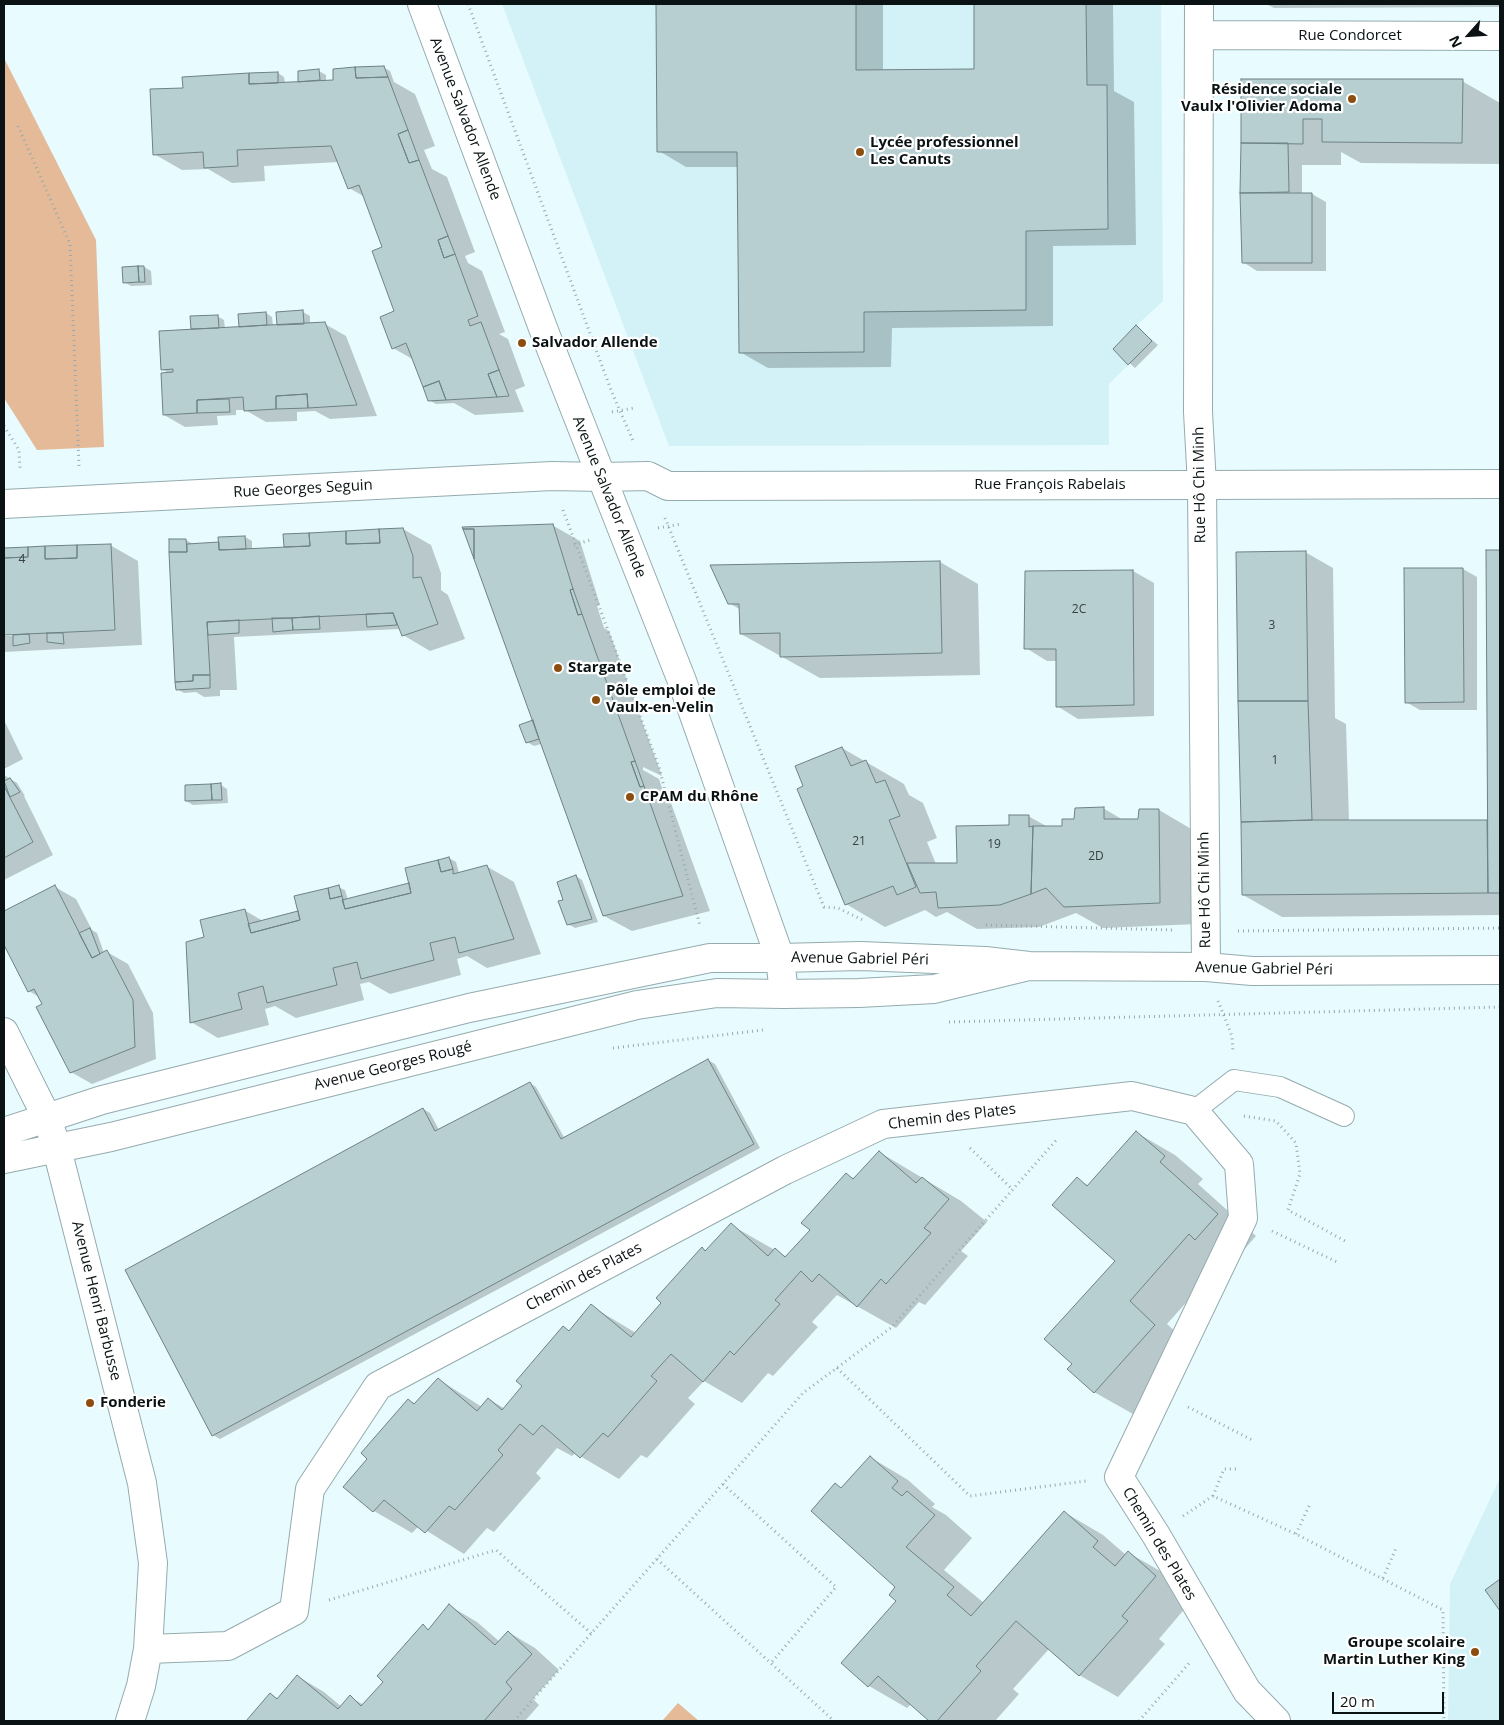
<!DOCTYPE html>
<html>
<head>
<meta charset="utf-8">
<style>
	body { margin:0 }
	#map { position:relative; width:1504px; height:1725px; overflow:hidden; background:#e8fbfe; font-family:"Open Sans",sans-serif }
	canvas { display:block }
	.frame { position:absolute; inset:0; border:5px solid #0a1213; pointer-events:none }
	.north { position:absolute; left:1444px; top:10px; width:50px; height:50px; -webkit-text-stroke:4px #fff; paint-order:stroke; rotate:244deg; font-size:14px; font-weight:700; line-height:20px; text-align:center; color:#0a1213 }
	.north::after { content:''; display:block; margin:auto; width:18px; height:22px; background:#0a1213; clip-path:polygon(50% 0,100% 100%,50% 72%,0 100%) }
	.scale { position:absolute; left:1332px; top:1692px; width:112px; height:22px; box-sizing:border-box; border:2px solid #0a1213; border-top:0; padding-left:6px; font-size:15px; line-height:18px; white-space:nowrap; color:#0a1213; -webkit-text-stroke:4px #fff; paint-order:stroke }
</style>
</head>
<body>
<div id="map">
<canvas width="1504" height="1725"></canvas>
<div class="frame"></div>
<div class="north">N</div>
<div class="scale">20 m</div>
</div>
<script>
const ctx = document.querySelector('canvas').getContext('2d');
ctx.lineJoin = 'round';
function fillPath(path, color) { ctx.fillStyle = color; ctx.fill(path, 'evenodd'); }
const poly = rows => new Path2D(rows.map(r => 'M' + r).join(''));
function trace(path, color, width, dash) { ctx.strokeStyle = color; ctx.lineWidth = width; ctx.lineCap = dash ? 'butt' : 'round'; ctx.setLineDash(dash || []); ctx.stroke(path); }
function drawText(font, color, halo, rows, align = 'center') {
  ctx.font = font + ' "Open Sans",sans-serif'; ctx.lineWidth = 4.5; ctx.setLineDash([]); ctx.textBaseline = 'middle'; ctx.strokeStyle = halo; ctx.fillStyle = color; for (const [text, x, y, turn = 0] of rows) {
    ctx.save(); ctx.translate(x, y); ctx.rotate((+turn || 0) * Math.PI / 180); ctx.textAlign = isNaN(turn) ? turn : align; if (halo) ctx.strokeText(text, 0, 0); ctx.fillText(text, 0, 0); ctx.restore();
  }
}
const built = poly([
	[502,4,1161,4,1163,301,1137,325,1152,341,1109,384,1109,445,669,446],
	[1500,1478,1500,1721,1448,1721,1450,1584]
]);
const green = poly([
	[4,58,96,240,104,447,37,450,4,398],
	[678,1703,699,1721,662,1721]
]);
const shadow = poly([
	[657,4,883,4,883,71,975,71,975,4,1113,4,1114,91,1134,102,1136,245,1053,246,1053,326,892,328,891,367,768,368,740,352,739,167,686,167,659,151],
	[1266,4,1500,4,1500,7,1274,8],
	[383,67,390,71,394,82,415,94,435,146,424,150,432,169,447,177,475,252,465,256,468,263,482,271,505,332,499,334,508,339,525,386,515,390,524,412,475,415,454,403,436,404,429,400,414,360,393,348,396,312,384,247,365,197,349,188,339,162,264,166,265,181,232,183,208,169,182,170,154,154,185,89,278,73,284,77,285,83,299,83,319,71,326,75,326,81,335,81],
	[1242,80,1462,81,1500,103,1500,164,1361,163,1341,152,1341,165,1302,165,1302,194,1312,194,1326,202,1326,271,1257,271,1243,262],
	[144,267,151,271,152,285,131,286,124,282,123,268],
	[303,312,310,316,310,324,325,324,346,336,377,416,330,419,315,411,297,412,297,421,266,422,245,410,236,410,236,415,217,416,218,425,185,427,164,415,170,374,162,369,192,330,192,317,217,316,224,320,225,329,240,328,266,313,272,317,273,326,278,326],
	[1137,327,1158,345,1135,368,1114,349],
	[552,525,580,541,600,605,597,606,604,628,609,631,662,776,643,767,643,770,659,779,666,800,671,803,710,911,632,931,604,916,541,744,534,746,527,742,534,721],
	[403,529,431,545,441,573,441,590,448,595,465,639,430,651,403,635,400,629,234,637,237,690,220,690,220,696,204,697,196,692,184,693,177,689,171,541,186,540,193,544,220,544,220,538,245,537,252,541,252,550,285,548,285,535],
	[110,545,138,561,142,645,4,652,4,636,14,636,14,633,4,634,4,549],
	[1487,551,1500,551,1500,915,1282,917,1243,895,1305,552,1333,568,1335,718,1346,724,1349,821,1489,822],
	[940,562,978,584,980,675,820,678,741,634,741,610,729,603],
	[1406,569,1463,569,1477,577,1477,710,1420,710,1406,702],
	[1133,571,1154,583,1154,716,1078,719,1057,706,1058,661,1047,661,1026,648],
	[4,720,23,759,4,769],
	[842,748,904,784,909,795,923,803,937,838,927,842,936,864,958,864,1028,816,1048,827,1063,827,1103,808,1123,820,1140,820,1140,810,1159,810,1198,833,1198,924,1103,928,1076,913,1039,927,977,929,947,912,936,917,925,910,885,927,846,904,805,787],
	[4,775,17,783,25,796,24,796,53,855,4,880],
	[221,785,227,789,228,803,193,805,186,801],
	[449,858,456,862,459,873,486,866,514,882,541,954,487,968,467,956,457,959,461,975,390,994,369,982,360,984,364,1000,296,1018,275,1006,265,1009,269,1025,218,1038,191,1022,206,938,244,910,263,921,299,912,338,887,345,890,348,900,408,884],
	[576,876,582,880,598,922,575,928,568,924,565,900],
	[55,887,76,899,92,930,97,933,104,953,107,952,128,964,153,1013,156,1059,92,1084,71,1072,43,1004,39,997,29,991,4,942,4,913],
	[708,1060,715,1064,760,1148,220,1439,213,1435,423,1109,430,1113,439,1130,530,1083,536,1087,565,1139],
	[1137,1133,1175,1155,1203,1179,1198,1184,1256,1236,1234,1261,1227,1257,1167,1324,1193,1348,1133,1414,1094,1392,1074,1364,1116,1261,1077,1179,1089,1186],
	[879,1152,961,1201,987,1222,961,1251,968,1256,925,1305,919,1302,896,1328,837,1295,812,1322,818,1327,773,1376,768,1373,742,1403,704,1381,688,1398,695,1404,647,1458,641,1455,619,1479,575,1453,572,1456,557,1448,536,1473,541,1478,494,1532,487,1528,464,1554,419,1526,412,1533,374,1511,369,1459,408,1400,416,1404,438,1379,482,1407,489,1399,505,1409,524,1386,563,1327,570,1332,591,1306,636,1333,663,1303,702,1249,706,1251,731,1225,787,1257,811,1230,847,1175,855,1179],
	[870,1457,908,1480,935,1504,932,1507,946,1515,972,1538,944,1570,984,1603,1064,1512,1103,1535,1126,1555,1129,1553,1167,1575,1193,1599,1159,1639,1165,1644,1118,1697,1079,1675,1049,1649,1013,1689,1019,1694,995,1721,931,1721,911,1704,907,1708,869,1686,898,1601,897,1587,842,1489],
	[450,1606,477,1622,500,1642,508,1632,535,1648,559,1670,533,1699,539,1705,525,1721,247,1721,271,1694,278,1699,297,1676,324,1692,342,1707,350,1697,364,1705,385,1682,423,1626,430,1630]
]);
const building = poly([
	[656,4,856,4,856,70,974,69,974,4,1086,4,1087,85,1107,85,1108,229,1026,231,1026,310,864,312,864,352,739,353,737,152,657,152,656,4],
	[384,66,388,77,356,78,355,67,384,66],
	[355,67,356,78,388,77,408,130,398,134,409,163,419,160,448,236,438,240,444,258,455,254,478,316,468,320,470,326,481,322,499,370,488,374,497,397,446,400,439,381,423,387,406,343,392,349,380,317,394,311,372,251,382,247,359,185,348,189,331,146,237,150,238,166,204,168,203,152,153,155,150,89,183,88,182,77,249,73,249,84,333,80,333,69,355,67],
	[319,69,320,80,298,82,298,71,319,69],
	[278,72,278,83,249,84,249,73,278,72],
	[1241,79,1463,79,1462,143,1322,142,1322,119,1303,119,1303,144,1241,143,1241,79],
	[408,130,419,160,409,163,398,134,408,130],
	[1241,143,1288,143,1289,192,1240,193,1241,143],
	[1240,193,1312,193,1312,263,1242,263,1240,193],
	[448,236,455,254,444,258,438,240,448,236],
	[138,266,139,282,123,283,122,267,138,266],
	[138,266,144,266,145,282,139,282,138,266],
	[303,310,304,324,277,325,276,312,303,310],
	[266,312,267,325,239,327,238,314,266,312],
	[218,315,219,328,191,329,190,316,218,315],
	[325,322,357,405,308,408,307,394,276,396,276,409,244,411,243,397,197,400,197,413,163,415,161,373,173,372,173,369,161,370,159,331,325,322],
	[1136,325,1152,341,1128,365,1113,349,1136,325],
	[499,370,509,396,497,397,488,374,499,370],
	[439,381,446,400,428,401,423,387,439,381],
	[307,394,308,408,276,409,276,396,307,394],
	[229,399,230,412,197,413,197,400,229,399],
	[553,524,573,589,570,590,578,615,582,614,635,761,631,762,640,787,644,786,683,896,603,916,474,559,474,529,463,529,462,527,553,524],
	[403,528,413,556,413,578,421,577,438,624,402,636,393,613,207,622,210,675,193,675,193,681,175,682,169,552,187,552,187,544,219,542,219,550,310,546,309,533,346,531,346,544,380,543,379,529,403,528],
	[379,529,380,543,346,544,346,531,379,529],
	[463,529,474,529,474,559,463,529],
	[309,533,310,546,284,547,283,534,309,533],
	[245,536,246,549,219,550,218,537,245,536],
	[169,539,186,539,187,552,169,552,169,539],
	[111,544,115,630,4,635,4,558,28,557,28,547,45,546,45,559,77,558,77,545,111,544],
	[77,545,77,558,45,559,45,546,77,545],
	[28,547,28,557,4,558,4,548,28,547],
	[1486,550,1500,550,1500,893,1488,893,1486,550],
	[1306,551,1308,701,1238,701,1236,552,1306,551],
	[940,561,942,653,780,657,780,633,740,634,739,604,728,604,710,565,940,561],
	[1404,568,1463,568,1464,702,1405,703,1404,568],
	[1133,570,1134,705,1056,707,1056,649,1024,649,1025,571,1133,570],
	[573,589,582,614,578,615,570,590,573,589],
	[393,613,397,625,367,627,366,614,393,613],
	[319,616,320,629,293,630,292,618,319,616],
	[272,618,292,618,293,630,273,632,272,618],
	[239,620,239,633,208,635,207,622,239,620],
	[47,633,63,633,64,644,47,642,47,633],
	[29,634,30,643,13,646,13,635,29,634],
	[193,675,210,675,210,688,176,690,175,682,193,681,193,675],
	[1238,701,1308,701,1312,820,1241,822,1238,701],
	[533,720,539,739,526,743,519,725,533,720],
	[842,747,851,766,866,760,876,783,885,780,900,816,889,820,916,887,897,895,893,886,845,905,797,789,803,786,795,766,842,747],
	[635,761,644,786,640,787,631,762,635,761],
	[10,778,20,792,10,797,4,781,10,778],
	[221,783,222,800,212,800,211,784,221,783],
	[211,784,212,800,185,801,185,785,211,784],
	[4,786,33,842,4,858,4,786],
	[1104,807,1104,819,1138,819,1139,809,1159,809,1160,903,1064,907,1046,888,1031,894,1033,826,1062,826,1062,819,1074,819,1075,808,1104,807],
	[1009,815,1029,815,1029,827,1033,826,1031,894,1000,905,938,908,936,892,920,893,907,863,957,863,956,826,1009,825,1009,815],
	[1312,820,1487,820,1488,893,1242,895,1241,822,1312,820],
	[449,857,453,869,441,872,438,860,449,857],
	[438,860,441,872,453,869,453,874,487,865,514,939,459,953,455,937,430,943,434,960,361,979,357,962,333,968,337,985,267,1003,263,986,238,993,242,1009,190,1023,186,942,204,937,200,920,245,909,251,933,300,920,294,896,328,888,330,899,342,896,345,909,411,893,405,868,438,860],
	[576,875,592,919,567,925,558,901,563,900,557,882,576,875],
	[409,883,411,893,345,909,342,900,409,883],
	[55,885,92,958,107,950,133,1000,135,1047,70,1073,36,1007,42,1004,34,989,28,992,4,945,4,911,55,885],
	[339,885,342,896,330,899,328,888,339,885],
	[298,911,300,920,251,933,248,924,298,911],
	[90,928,100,954,92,958,79,933,90,928],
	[708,1059,754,1144,212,1436,125,1270,423,1108,435,1131,530,1082,561,1139,708,1059],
	[1136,1131,1165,1156,1160,1162,1218,1214,1195,1240,1189,1234,1130,1301,1155,1325,1094,1393,1067,1369,1072,1364,1044,1339,1115,1261,1052,1205,1077,1177,1087,1186,1136,1131],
	[879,1151,916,1183,922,1177,949,1199,924,1228,931,1233,886,1284,881,1279,857,1307,819,1274,812,1282,801,1271,775,1300,780,1304,734,1355,730,1351,703,1382,671,1354,651,1376,657,1381,608,1437,603,1433,580,1458,542,1425,533,1435,520,1424,498,1450,503,1455,455,1510,449,1506,425,1533,384,1500,373,1512,343,1487,367,1459,361,1453,408,1399,414,1404,438,1378,477,1411,488,1398,502,1410,522,1386,516,1381,563,1326,569,1331,591,1304,631,1337,661,1303,656,1298,702,1247,705,1251,731,1223,768,1256,775,1248,785,1257,810,1230,801,1223,846,1173,853,1179,879,1151],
	[870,1456,898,1481,892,1488,902,1496,907,1491,935,1515,906,1547,954,1587,947,1595,971,1616,1064,1511,1098,1541,1093,1547,1115,1566,1128,1551,1156,1576,1122,1616,1128,1621,1079,1676,1016,1621,976,1666,981,1671,937,1721,929,1721,878,1676,868,1687,841,1663,896,1601,889,1595,895,1587,811,1511,835,1483,841,1488,870,1456],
	[1500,1579,1500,1611,1485,1590,1500,1579],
	[449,1604,495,1645,508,1631,532,1654,506,1682,512,1689,484,1721,246,1721,270,1693,277,1699,297,1675,338,1709,350,1695,361,1706,383,1682,377,1676,423,1624,428,1630,449,1604]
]);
const path = poly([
	[468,4,611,390,634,443],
	[18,126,70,244,79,466],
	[612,412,634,408],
	[4,426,19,450,20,469],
	[563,510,659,767,700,926],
	[665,518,824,907,838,908,865,921],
	[658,528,681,524],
	[574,545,590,540],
	[986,925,1172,930],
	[1238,931,1500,928],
	[1218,1001,1232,1036,1233,1052],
	[949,1022,1500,1007],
	[613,1048,763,1030],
	[1244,1116,1276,1121,1296,1143,1300,1174,1288,1210,1347,1242],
	[970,1148,1012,1189],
	[1272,1231,1337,1262],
	[837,1368,970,1496,1086,1481],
	[1188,1407,1252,1440],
	[723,1484,836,1587,771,1663],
	[1213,1496,1224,1469,1238,1469],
	[1183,1516,1213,1496,1296,1534,1443,1610,1444,1721],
	[1296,1534,1310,1504],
	[657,1559,834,1721],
	[1383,1578,1397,1546],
	[329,1600,496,1550,592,1634],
	[514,1721,803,1393,892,1327,1058,1138],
	[1139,1721,1191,1661]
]);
const service = poly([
	[1194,1111,1234,1080,1280,1087,1344,1116]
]);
const pedestrian = poly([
	[602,477,648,476,668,486,684,486,1202,485]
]);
const minor = poly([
	[1199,4,1198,412,1202,485,1206,967],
	[1200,35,1500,36],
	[1202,485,1500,484],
	[4,504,552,476,602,477],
	[4,1032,47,1118,57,1149,142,1483,153,1563,148,1649,141,1686,130,1721],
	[148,1649,228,1646,294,1611,310,1489,378,1386,785,1170,883,1124,1132,1096,1194,1111,1239,1164,1243,1218,1119,1477,1156,1535,1247,1691,1276,1721]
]);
const tertiary = poly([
	[4,1132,102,1100,469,1008,710,958,780,958],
	[4,1159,111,1137,637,1005,717,993,784,994]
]);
const primary = poly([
	[422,4,546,336,682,681,780,958,784,994,859,993,934,989,1029,966],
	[780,958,860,956,985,961,1029,966,1206,967,1252,971,1500,970]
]);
const markers = [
	[1352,99,5,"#8b4e10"],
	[860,152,5,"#8b4e10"],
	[522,343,5,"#8b4e10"],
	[558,668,5,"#8b4e10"],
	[596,700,5,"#8b4e10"],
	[630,797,5,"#8b4e10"],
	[90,1403,5,"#8b4e10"],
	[1475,1652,5,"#8b4e10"]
];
const numberNames = [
	["4",22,560],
	["2C",1079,610],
	["3",1272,626],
	["1",1275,761],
	["21",859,842],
	["19",994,845],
	["2D",1096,857]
];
const streetNames = [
	["Rue Condorcet",1350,36],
	["Avenue Salvador Allende",465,119,69],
	["Rue François Rabelais",1050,485],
	["Rue Hô Chi Minh",1200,485,-91],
	["Rue Georges Seguin",303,489,-3],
	["Avenue Salvador Allende",609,497,68],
	["Rue Hô Chi Minh",1205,890,-91],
	["Avenue Gabriel Péri",860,959,1],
	["Avenue Gabriel Péri",1264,969,1],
	["Avenue Georges Rougé",393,1066,-14],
	["Chemin des Plates",952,1117,-7],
	["Chemin des Plates",584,1277,-28],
	["Avenue Henri Barbusse",96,1301,76],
	["Chemin des Plates",1159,1544,59]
];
const poiNames = [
	["Résidence sociale",1342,90,"right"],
	["Vaulx l'Olivier Adoma",1342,107,"right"],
	["Lycée professionnel",870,143],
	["Les Canuts",870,160],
	["Salvador Allende",532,343],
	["Stargate",568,668],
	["Pôle emploi de",606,691],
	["Vaulx-en-Velin",606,708],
	["CPAM du Rhône",640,797],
	["Fonderie",100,1403],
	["Groupe scolaire",1465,1643,"right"],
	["Martin Luther King",1465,1660,"right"]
];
fillPath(built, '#d2f2f7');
fillPath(green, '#e4ba99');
fillPath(shadow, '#0003');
fillPath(building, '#b8cfd2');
trace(building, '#6d8285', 1);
trace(service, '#95abae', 22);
trace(pedestrian, '#95abae', 30);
trace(minor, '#95abae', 30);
trace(tertiary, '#95abae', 30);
trace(primary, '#95abae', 30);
trace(path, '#9aa9ac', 3, [1, 4]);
trace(service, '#fff', 20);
trace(pedestrian, '#fff', 28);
trace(minor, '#fff', 28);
trace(tertiary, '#fff', 28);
trace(primary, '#fff', 28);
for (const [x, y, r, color] of markers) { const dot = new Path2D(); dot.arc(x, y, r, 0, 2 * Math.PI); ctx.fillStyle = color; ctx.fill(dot); trace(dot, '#fff', 2); }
drawText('12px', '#364143', null, numberNames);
drawText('15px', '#0a1213', '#fff', streetNames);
drawText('bold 15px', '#0a1213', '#fff', poiNames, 'left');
</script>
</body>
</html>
